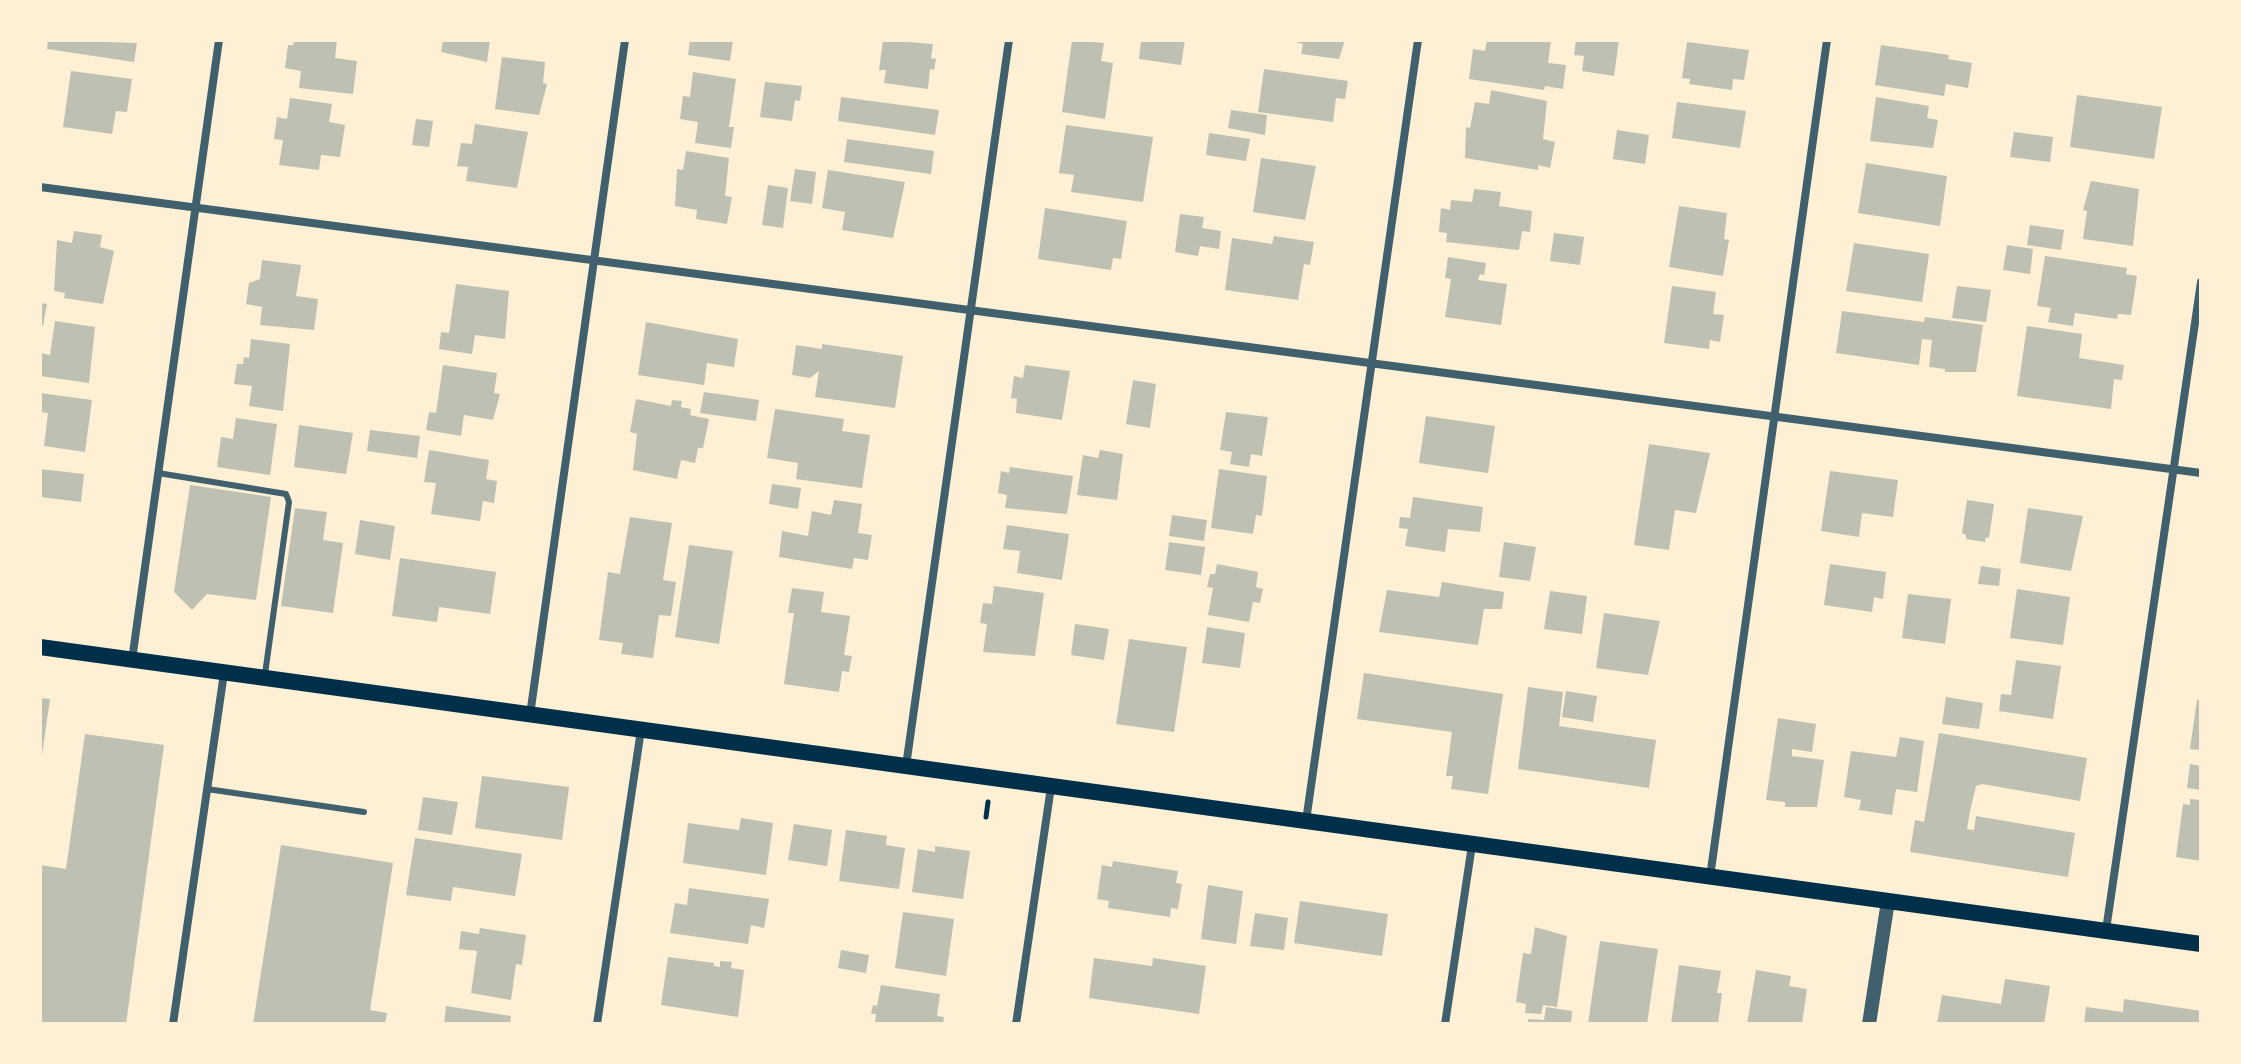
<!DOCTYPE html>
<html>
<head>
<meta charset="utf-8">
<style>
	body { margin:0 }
	#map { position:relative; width:2241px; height:1064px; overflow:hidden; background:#fdf0d5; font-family:"Roboto Serif",serif }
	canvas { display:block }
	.frame { position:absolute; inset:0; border:42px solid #fdf0d5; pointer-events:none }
</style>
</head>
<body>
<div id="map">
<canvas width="2241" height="1064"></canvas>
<div class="frame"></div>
</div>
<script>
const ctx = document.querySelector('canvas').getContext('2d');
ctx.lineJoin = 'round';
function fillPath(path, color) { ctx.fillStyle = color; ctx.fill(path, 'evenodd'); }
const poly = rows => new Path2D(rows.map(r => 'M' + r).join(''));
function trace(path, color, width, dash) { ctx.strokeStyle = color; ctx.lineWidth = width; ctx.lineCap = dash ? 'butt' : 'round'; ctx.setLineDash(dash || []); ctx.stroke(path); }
const building = poly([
	[48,40,137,43,134,62,47,49],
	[294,40,337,40,335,58,357,61,353,94,299,88,301,71,285,68,288,45,293,45],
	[443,40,490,40,487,62,441,52],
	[690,40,733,40,730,61,688,55],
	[883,40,933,44,931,58,936,59,934,70,930,69,928,89,884,83,886,70,879,70],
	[1072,40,1104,43,1101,61,1113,63,1105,119,1062,112],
	[1141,40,1185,40,1181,65,1139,59],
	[1288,40,1345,40,1339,59,1301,54,1303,44],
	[1487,40,1551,40,1548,63,1566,65,1563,89,1545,86,1544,90,1469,79,1473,49,1485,51],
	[1576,40,1619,40,1614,76,1582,71,1584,56,1574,55],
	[1687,42,1749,50,1744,80,1733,79,1732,90,1689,84,1690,79,1682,78],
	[1881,45,1949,55,1948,59,1972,63,1968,88,1946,84,1944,96,1875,85],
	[502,57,545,62,543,83,547,84,539,115,495,109],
	[1264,69,1348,81,1345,99,1336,98,1333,122,1258,112],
	[71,71,132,79,127,112,116,111,112,134,63,127],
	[693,72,736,79,729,127,734,127,731,148,695,143,698,122,680,119,683,96,690,97],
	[765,82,802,86,800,101,795,100,792,121,760,117],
	[1491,90,1547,101,1543,139,1555,142,1550,168,1538,165,1538,170,1465,158,1466,127,1470,128,1475,102,1489,104],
	[2077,95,2162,107,2154,159,2070,147],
	[841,97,939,110,935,135,838,121],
	[1876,97,1929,106,1927,118,1938,120,1933,148,1870,141],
	[290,98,332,104,329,122,345,125,340,157,321,155,319,170,279,165,283,140,274,139,277,117,287,119],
	[1677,102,1746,111,1740,148,1672,138],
	[1231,110,1267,115,1265,135,1228,128],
	[416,119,433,121,429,147,412,145],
	[475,124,528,132,517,188,466,181,468,167,457,166,461,143,472,144],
	[1066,125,1153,137,1143,202,1071,192,1074,175,1059,173],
	[1617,130,1649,135,1645,164,1613,159],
	[2014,132,2053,137,2050,162,2010,157],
	[1209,133,1250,139,1246,161,1206,155],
	[847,139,934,151,931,174,844,162],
	[686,151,729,158,725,196,732,197,727,224,696,219,697,210,675,206,677,169,683,170],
	[1261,158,1316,166,1305,220,1253,212],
	[1866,163,1947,176,1940,226,1858,213],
	[795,169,816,172,812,204,790,201],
	[828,170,905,182,893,238,842,230,845,212,822,208],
	[2091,181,2139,189,2133,246,2083,239,2087,211,2083,210],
	[768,185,788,188,783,228,762,225],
	[1474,189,1501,192,1499,206,1532,211,1530,232,1522,231,1519,250,1446,242,1447,233,1439,232,1441,208,1450,210,1451,200,1472,202],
	[1679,206,1727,213,1724,239,1729,240,1723,276,1669,267],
	[1045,208,1127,221,1121,259,1113,258,1111,270,1038,259],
	[1180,214,1204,217,1202,228,1221,231,1219,249,1200,246,1198,256,1175,252],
	[2030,225,2064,230,2061,250,2027,245],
	[74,231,102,235,100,247,114,251,103,304,64,298,65,293,54,291,57,240,72,243],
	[1554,233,1584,237,1580,265,1550,261],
	[1274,236,1314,242,1310,265,1304,264,1298,300,1225,290,1232,238,1272,244],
	[1854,243,1929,254,1922,302,1846,291],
	[2007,245,2033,249,2030,274,2003,270],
	[2045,256,2127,268,2126,274,2137,276,2131,315,2118,314,2117,319,2075,313,2073,326,2048,322,2051,308,2037,306],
	[1448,257,1486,263,1484,275,1480,274,1478,280,1507,284,1501,325,1445,317,1451,279,1445,278],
	[262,260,301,265,296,296,318,299,314,330,260,325,262,307,246,304,249,283,260,279],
	[456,284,509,291,505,339,475,335,472,354,439,349,441,332,449,333],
	[1672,286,1716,292,1713,314,1724,315,1720,342,1710,340,1709,349,1664,343],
	[1957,286,1991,290,1986,322,1952,318],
	[40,303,47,304,43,326,40,325],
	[1842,311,1924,322,1925,317,1983,325,1976,372,1945,372,1945,369,1929,367,1932,340,1922,339,1919,365,1836,353],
	[55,321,95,327,89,383,40,376,40,353,50,355],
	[646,322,738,339,734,367,707,363,704,385,638,375],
	[2027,326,2082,334,2079,358,2124,365,2122,380,2114,379,2111,409,2017,396],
	[251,339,290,344,283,411,249,406,252,386,234,384,237,364,243,364,244,357,249,358],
	[822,344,903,356,895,408,815,397,819,371,810,378,792,375,796,345,822,349],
	[443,365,497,373,494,393,500,394,493,420,464,415,461,436,426,430,429,412,436,413],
	[1025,365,1070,371,1062,420,1016,413,1017,399,1011,398,1014,376,1023,378],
	[1133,380,1156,384,1150,428,1126,424],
	[704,392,759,400,756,421,700,413],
	[40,393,92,400,85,452,44,446,48,413,40,412],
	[636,399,671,406,672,400,682,401,681,407,691,409,690,415,709,419,703,448,698,448,695,463,681,460,677,479,633,470,637,434,630,432],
	[775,409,844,419,842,431,870,435,862,488,796,479,798,463,767,458],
	[1226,412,1268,417,1262,456,1251,454,1249,467,1230,464,1232,452,1220,450],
	[1426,416,1495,426,1488,473,1419,463],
	[236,418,277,424,270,475,217,467,221,437,233,439],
	[299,425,353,433,346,474,294,467],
	[370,430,420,436,417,458,367,451],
	[1649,444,1710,453,1696,513,1675,510,1669,550,1634,545],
	[429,450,489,460,486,479,497,481,494,503,483,501,480,521,431,514,436,483,424,482],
	[1100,450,1123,454,1117,500,1077,495,1083,455,1098,458],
	[1010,467,1073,476,1067,514,1005,508,1007,495,998,493,1001,471,1009,473],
	[40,469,84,474,81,502,40,497],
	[1219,469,1267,476,1262,516,1256,515,1253,534,1211,528],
	[1830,471,1898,480,1893,517,1862,513,1859,537,1821,531],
	[772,484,801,488,798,509,769,504],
	[190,485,271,497,256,600,207,594,192,610,174,592],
	[1413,497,1483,507,1480,532,1448,529,1445,552,1405,546,1408,529,1399,528,1400,517,1410,518],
	[834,500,862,504,858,533,872,535,868,560,854,558,852,569,779,557,782,531,808,536,812,511,831,515],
	[1967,500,1994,504,1989,538,1986,537,1985,542,1966,539,1966,535,1962,533],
	[295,508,327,512,323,540,343,543,333,613,281,606],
	[2028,508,2083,516,2071,571,2020,563],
	[1172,515,1207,520,1204,541,1169,536],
	[630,517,672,523,663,580,676,582,671,616,659,615,653,658,621,654,623,643,599,640,608,572,620,574],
	[360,520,395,526,390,560,355,554],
	[1007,525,1069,534,1062,580,1017,573,1020,551,1003,549],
	[1169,542,1205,547,1201,575,1165,570],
	[1504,542,1536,547,1530,581,1499,577],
	[689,545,733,551,719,644,675,637],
	[400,558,496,572,490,614,439,607,437,622,392,616],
	[1217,564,1258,572,1256,587,1263,589,1260,603,1253,602,1249,622,1208,615,1213,588,1207,587,1210,574,1215,574],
	[1830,564,1886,572,1883,599,1874,597,1872,612,1824,605],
	[1981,566,2001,569,1999,586,1978,584],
	[1442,582,1504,592,1502,609,1484,609,1478,645,1379,632,1387,590,1439,597],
	[994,586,1044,593,1035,656,983,652,987,624,980,623,983,603,992,604],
	[792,588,824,592,821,612,850,616,844,655,852,656,849,672,842,671,839,692,784,684,794,613,788,613],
	[2017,589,2070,597,2063,645,2010,638],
	[1550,591,1587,596,1582,634,1544,629],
	[1908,594,1951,599,1945,644,1902,638],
	[1604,613,1660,621,1648,675,1596,668],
	[1075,624,1109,629,1104,660,1071,655],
	[1207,627,1245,633,1240,668,1202,663],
	[1129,639,1187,647,1174,732,1116,724],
	[2016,660,2061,666,2053,719,1999,711,2001,694,2011,695],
	[1364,673,1503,694,1488,794,1451,789,1453,776,1446,776,1452,732,1357,719],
	[1528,687,1563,692,1559,726,1656,740,1649,788,1518,769],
	[1566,691,1597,696,1593,722,1562,717],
	[1946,697,1983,703,1979,729,1942,724],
	[40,698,50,699,42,755,40,755],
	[2197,700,2201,700,2201,750,2190,749],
	[1778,718,1816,724,1812,752,1792,749,1792,756,1824,760,1817,807,1785,807,1785,802,1766,800],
	[1939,733,2087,758,2080,801,1982,784,1976,786,1970,811,1967,829,1974,830,1976,816,2075,833,2068,877,1910,852,1915,820,1924,822],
	[85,734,164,745,126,1024,40,1024,40,865,66,869],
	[1900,737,1924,741,1917,792,1896,789,1892,815,1859,810,1861,800,1844,797,1851,751,1896,757],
	[2190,764,2201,766,2201,790,2187,788],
	[482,776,569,787,562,840,475,828],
	[423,797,458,802,452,835,418,830],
	[2190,799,2201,800,2201,861,2176,857,2183,804,2190,805],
	[741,818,773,823,766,875,683,863,688,823,739,830],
	[794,824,832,830,827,866,788,860],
	[846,830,887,836,886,845,905,848,899,889,839,881],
	[415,838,522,854,515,896,453,887,451,901,406,895],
	[281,845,393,863,370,1010,387,1013,385,1024,253,1024],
	[935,846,970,851,963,899,912,892,918,849,935,852],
	[1113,861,1178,871,1176,883,1182,884,1178,909,1171,908,1170,917,1108,908,1109,901,1097,899,1102,865,1112,867],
	[1208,885,1243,891,1236,944,1201,939],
	[689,888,769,899,764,928,751,925,748,944,670,933,675,903,687,905],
	[1300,901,1388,914,1382,956,1294,943],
	[903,912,954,919,946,976,895,968],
	[1255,913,1288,918,1284,950,1250,946],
	[1535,927,1567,936,1557,1007,1543,1005,1541,1014,1525,1013,1526,1004,1516,1002,1523,953,1531,954],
	[480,928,526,935,522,965,516,964,511,1000,471,993,477,951,459,949,461,931,479,934],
	[1600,941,1658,949,1647,1024,1588,1024],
	[841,950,869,955,866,973,838,968],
	[668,957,714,963,714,966,720,967,720,961,732,962,731,968,744,970,738,1017,661,1005],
	[1094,958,1152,966,1153,958,1206,966,1199,1014,1089,998],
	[1679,965,1721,971,1717,993,1722,993,1718,1024,1671,1024],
	[1756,970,1791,976,1789,986,1807,989,1802,1024,1747,1024],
	[2005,979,2050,986,2044,1024,1937,1024,1942,995,2001,1004],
	[881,985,940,994,937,1016,944,1017,943,1024,875,1024,876,1014,871,1014,873,1005,877,1006],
	[2124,999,2201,1011,2201,1024,2084,1024,2086,1007,2123,1012],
	[446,1006,511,1016,510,1024,444,1024],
	[1546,1007,1572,1011,1571,1024,1528,1024,1528,1019,1544,1020]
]);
const path = poly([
	[986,817,988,802]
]);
const service = poly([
	[158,473,286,494,289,502,265,674],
	[207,789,364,812]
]);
const minor = poly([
	[40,187,2201,473],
	[132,660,219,40],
	[530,715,625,40],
	[906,766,1009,40],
	[1306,821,1418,40],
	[1710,877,1827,40],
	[2106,930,2201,282],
	[173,1024,224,673],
	[597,1024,641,730],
	[1016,1024,1051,787],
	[1445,1024,1472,845]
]);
const tertiary = poly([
	[1869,1024,1888,901]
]);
const secondary = poly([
	[40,647,2201,944]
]);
fillPath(building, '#bec0b2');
trace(path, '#003049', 5);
trace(service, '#3f606c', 6);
trace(minor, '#3f606c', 8);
trace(tertiary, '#3f606c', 14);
trace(secondary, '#003049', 16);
</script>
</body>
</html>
